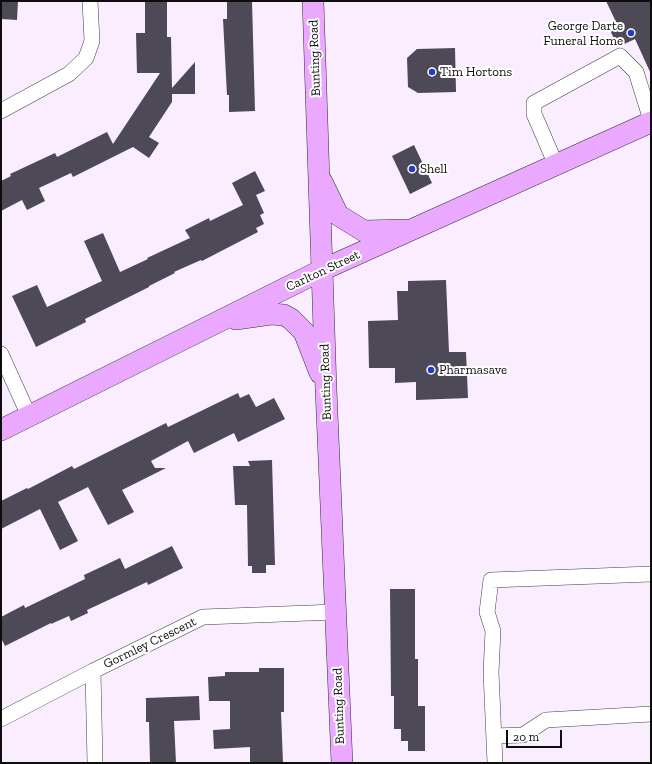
<!DOCTYPE html>
<html>
<head>
<meta charset="utf-8">
<style>
	body { margin:0 }
	#map { position:relative; width:652px; height:764px; overflow:hidden; background:#f9edff; font-family:"Zilla Slab",serif }
	canvas { display:block }
	.frame { position:absolute; inset:0; border:2px solid #0d0d0d; pointer-events:none }
	.scale { position:absolute; left:506px; top:730px; width:56px; height:18px; box-sizing:border-box; border:2px solid #0d0d0d; border-top:0; padding-left:5px; font-size:12px; line-height:14px; white-space:nowrap; color:#0d0d0d; -webkit-text-stroke:3px #fff; paint-order:stroke }
</style>
</head>
<body>
<div id="map">
<canvas width="652" height="764"></canvas>
<div class="frame"></div>
<div class="scale">20 m</div>
</div>
<script>
const ctx = document.querySelector('canvas').getContext('2d');
ctx.lineJoin = 'round';
function fillPath(path, color) { ctx.fillStyle = color; ctx.fill(path, 'evenodd'); }
const poly = rows => new Path2D(rows.map(r => 'M' + r).join(''));
function trace(path, color, width, dash) { ctx.strokeStyle = color; ctx.lineWidth = width; ctx.lineCap = dash ? 'butt' : 'round'; ctx.setLineDash(dash || []); ctx.stroke(path); }
function drawText(font, color, halo, rows, align = 'center') {
  ctx.font = font + ' "Zilla Slab",serif'; ctx.lineWidth = 4; ctx.setLineDash([]); ctx.textBaseline = 'middle'; ctx.strokeStyle = halo; ctx.fillStyle = color; for (const [text, x, y, turn = 0] of rows) {
    ctx.save(); ctx.translate(x, y); ctx.rotate((+turn || 0) * Math.PI / 180); ctx.textAlign = isNaN(turn) ? turn : align; if (halo) ctx.strokeText(text, 0, 0); ctx.fillText(text, 0, 0); ctx.restore();
  }
}
const building = poly([
	[1,1,18,1,17,20,1,19],
	[145,1,167,1,167,37,171,37,172,88,195,62,195,94,172,94,172,102,149,137,159,143,149,158,133,147,73,177,71,173,39,188,45,201,27,210,22,200,1,211,1,181,11,176,10,174,55,153,57,157,107,132,113,144,160,73,137,73,136,33,145,33],
	[227,1,252,1,255,111,229,112,229,95,227,95,223,19,227,19],
	[606,1,651,1,651,74,635,39,618,47,609,28,617,24],
	[455,48,456,92,418,93,408,87,407,58,417,49],
	[414,145,432,183,410,194,392,156],
	[255,171,265,191,256,195,264,213,260,215,264,224,256,228,258,232,202,261,201,260,174,272,175,273,149,286,149,287,85,319,86,322,36,347,12,296,37,285,47,307,102,281,84,241,103,233,120,272,148,259,147,258,190,238,185,230,209,218,210,221,243,205,232,183],
	[446,280,449,352,466,352,468,398,416,400,416,382,395,383,395,368,369,368,368,321,398,320,397,291,408,291,408,281],
	[238,393,240,398,249,394,256,407,274,398,285,419,238,442,234,433,194,453,188,441,151,461,155,468,166,468,122,490,134,512,108,525,88,487,58,502,78,541,60,550,40,509,1,529,1,501,27,488,28,489,72,466,74,469,166,423,168,427],
	[272,460,275,565,266,565,266,573,252,573,252,566,248,566,247,505,235,505,233,466,250,466,248,461],
	[172,546,183,568,148,585,147,582,87,610,88,613,71,621,69,616,51,624,51,623,5,646,1,638,1,617,24,605,25,608,85,579,84,575,120,558,125,569],
	[390,589,415,589,415,659,418,659,418,706,425,706,425,751,408,751,408,741,401,741,401,729,394,729,394,696,391,696],
	[259,668,284,668,284,712,281,712,283,763,250,763,250,747,214,749,213,730,230,729,230,701,209,701,208,677,225,676,225,672,259,672],
	[199,696,200,720,174,721,176,763,150,763,149,722,146,722,146,698]
]);
const minor = poly([
	[1,111,69,74,86,58,92,41,90,1],
	[556,165,534,114,534,103,620,56,636,72,651,120],
	[1,354,29,416],
	[93,671,95,763],
	[1,719,93,671,203,617,336,612],
	[494,736,523,735,546,720,651,714],
	[495,763,491,672,493,631,487,612,491,580,651,574]
]);
const secondary = poly([
	[313,1,326,389,342,763],
	[322,182,338,215,364,231,404,230],
	[236,319,271,314,284,315,291,319,304,332,320,373],
	[1,430,322,270,651,122]
]);
const markers = [
	[631,33,4,"#223cc1"],
	[432,72,4,"#223cc1"],
	[412,169,4,"#223cc1"],
	[431,370,4,"#223cc1"]
];
const poiNames = [
	["George Darte",623,26,"right"],
	["Funeral Home",623,41,"right"],
	["Tim Hortons",440,72],
	["Shell",420,169],
	["Pharmasave",439,370]
];
const streetNames = [
	["Bunting Road",315,58,-92],
	["Carlton Street",323,271,-25],
	["Bunting Road",326,382,-92],
	["Gormley Crescent",150,643,-26],
	["Bunting Road",339,706,-92]
];
fillPath(building, '#4d4956');
trace(minor, '#404040', 16);
trace(secondary, '#2f2f2f', 22);
trace(minor, '#fff', 15);
trace(secondary, '#eba8ff', 21);
for (const [x, y, r, color] of markers) { const dot = new Path2D(); dot.arc(x, y, r, 0, 2 * Math.PI); ctx.fillStyle = color; ctx.fill(dot); trace(dot, '#fff', 1.5); }
drawText('13px', '#0d0d0d', '#fff', poiNames, 'left');
drawText('13px', '#0d0d0d', '#fff', streetNames);
</script>
</body>
</html>
